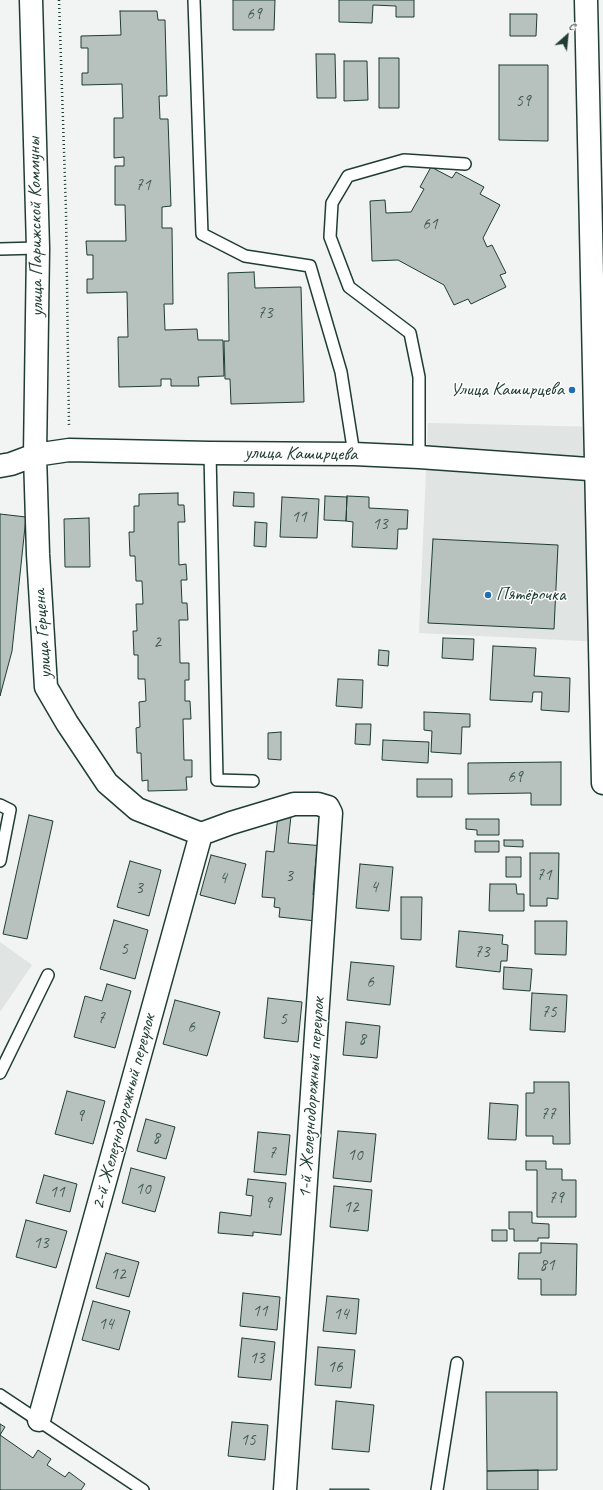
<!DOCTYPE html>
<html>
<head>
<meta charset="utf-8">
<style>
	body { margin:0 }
	#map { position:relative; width:603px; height:1490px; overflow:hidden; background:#f2f3f3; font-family:Caveat,sans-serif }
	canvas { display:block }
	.north { position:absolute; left:547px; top:16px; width:40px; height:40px; -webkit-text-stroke:3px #fff; paint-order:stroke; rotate:27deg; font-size:11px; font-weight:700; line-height:16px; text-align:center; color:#1f3d34 }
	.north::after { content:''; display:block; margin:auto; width:14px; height:18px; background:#1f3d34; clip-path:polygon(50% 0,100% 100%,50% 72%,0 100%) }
</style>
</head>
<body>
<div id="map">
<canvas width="603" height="1490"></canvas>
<div class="north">С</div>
</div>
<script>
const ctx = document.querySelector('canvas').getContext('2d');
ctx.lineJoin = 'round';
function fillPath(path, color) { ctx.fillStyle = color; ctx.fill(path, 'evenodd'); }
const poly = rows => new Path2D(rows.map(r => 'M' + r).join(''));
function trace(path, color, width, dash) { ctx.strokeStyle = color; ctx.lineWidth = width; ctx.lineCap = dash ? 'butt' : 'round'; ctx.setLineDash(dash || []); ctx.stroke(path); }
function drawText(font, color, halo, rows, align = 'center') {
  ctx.font = font + ' Caveat,sans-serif'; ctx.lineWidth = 3; ctx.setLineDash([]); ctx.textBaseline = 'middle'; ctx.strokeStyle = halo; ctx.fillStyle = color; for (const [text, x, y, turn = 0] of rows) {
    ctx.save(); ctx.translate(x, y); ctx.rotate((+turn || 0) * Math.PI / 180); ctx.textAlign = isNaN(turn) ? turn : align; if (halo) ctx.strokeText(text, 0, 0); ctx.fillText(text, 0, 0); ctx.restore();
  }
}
const built = poly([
	[428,423,603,427,603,642,419,633],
	[0,942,32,965,0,1012]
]);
const building = poly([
	[233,0,275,0,274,30,233,30,233,0],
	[339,0,414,0,414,17,396,17,396,6,373,5,372,23,339,22,339,0],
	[120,11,157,11,158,20,165,20,167,96,159,96,160,119,168,119,171,206,162,207,162,228,172,228,173,304,164,304,165,330,197,329,198,340,223,340,224,376,198,377,199,386,171,386,171,379,161,379,161,386,119,387,118,337,128,337,127,292,87,293,87,279,93,279,93,255,87,255,86,241,126,241,125,205,115,205,115,166,124,166,124,157,114,158,114,118,123,118,122,84,82,85,82,73,88,73,88,48,81,48,81,36,121,35,120,11],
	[510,14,537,14,536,36,510,36,510,14],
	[316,54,335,54,336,98,317,98,316,54],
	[379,58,399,58,399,108,379,108,379,58],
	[344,61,367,61,368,100,344,101,344,61],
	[499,65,548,65,548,141,499,140,499,65],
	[431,167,452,178,456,172,484,187,480,194,500,205,483,238,487,247,492,245,506,273,500,275,506,287,471,304,468,299,454,305,444,285,398,260,372,261,370,201,385,200,386,213,411,212,424,189,420,187,431,167],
	[254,272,255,288,301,287,304,402,231,404,230,379,225,379,224,341,229,341,228,273,254,272],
	[234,492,254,493,254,507,233,506,234,492],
	[178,493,178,505,184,505,185,522,178,522,179,565,186,564,187,580,181,580,182,603,187,603,188,620,179,620,180,663,189,663,189,680,185,680,185,701,190,701,191,719,183,719,184,760,192,760,192,777,186,777,187,790,148,791,148,780,142,781,141,753,137,753,136,728,140,727,139,702,146,701,145,679,138,679,138,655,134,655,133,631,137,631,136,604,143,604,142,581,136,581,135,556,130,556,129,532,134,532,134,506,139,506,139,494,178,493],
	[325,496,347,497,346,521,324,520,325,496],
	[347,496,369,497,369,508,408,510,407,529,398,529,397,549,352,547,353,522,346,521,347,496],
	[282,497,319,499,317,538,280,537,282,497],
	[0,514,26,517,12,651,0,696,0,514],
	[89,518,90,567,65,567,64,519,89,518],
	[255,522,267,523,266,547,254,546,255,522],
	[433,539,558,545,554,629,428,623,433,539],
	[443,638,474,639,473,660,442,658,443,638],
	[493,646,536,648,534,676,570,678,569,712,541,710,542,692,533,692,532,702,490,700,493,646],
	[379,650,389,651,388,666,378,665,379,650],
	[338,679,363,680,362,708,336,706,338,679],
	[424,712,470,714,470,727,462,727,461,754,431,752,432,731,424,730,424,712],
	[356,724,371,724,370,745,355,744,356,724],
	[281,732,281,760,268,759,268,733,281,732],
	[383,740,429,742,428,763,382,760,383,740],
	[561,762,561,805,531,805,531,793,468,794,468,763,561,762],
	[417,779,452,779,452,797,417,797,417,779],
	[29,815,53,821,27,939,3,934,29,815],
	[278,815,291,816,288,843,324,846,322,859,316,858,313,895,319,895,316,921,279,917,280,908,274,907,275,898,262,897,266,851,274,852,278,815],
	[466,819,499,819,499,835,477,835,477,830,466,829,466,819],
	[504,840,523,840,523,847,504,846,504,840],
	[475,841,499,841,499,852,475,852,475,841],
	[530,853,559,853,558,899,547,898,547,906,530,906,530,853],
	[211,855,246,864,235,904,200,895,211,855],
	[506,857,521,857,521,877,506,877,506,857],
	[130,861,161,870,149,916,117,907,130,861],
	[360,864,393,867,389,911,356,908,360,864],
	[490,884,516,884,517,894,524,894,524,911,489,911,490,884],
	[401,897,422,897,421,940,401,939,401,897],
	[114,920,148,930,135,979,100,969,114,920],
	[535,921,567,921,566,955,535,954,535,921],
	[459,931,503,935,502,944,508,945,507,961,501,961,500,972,456,967,459,931],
	[351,962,394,966,390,1005,347,1000,351,962],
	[504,967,532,969,530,991,503,989,504,967],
	[107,984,131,991,115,1048,74,1037,85,996,102,1001,107,984],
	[532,993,567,995,565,1032,530,1030,532,993],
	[268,998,302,1002,298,1042,264,1038,268,998],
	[175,1000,220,1012,207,1056,163,1044,175,1000],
	[346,1022,380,1026,377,1058,343,1055,346,1022],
	[534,1082,569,1082,570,1144,553,1144,553,1136,526,1136,526,1093,534,1093,534,1082],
	[67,1091,105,1101,93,1144,55,1134,67,1091],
	[490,1103,518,1105,516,1140,488,1139,490,1103],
	[146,1119,175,1127,166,1159,137,1151,146,1119],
	[338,1131,376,1134,371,1182,333,1178,338,1131],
	[258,1132,290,1135,286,1175,254,1172,258,1132],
	[526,1161,546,1161,546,1169,562,1169,562,1180,576,1180,576,1217,537,1217,537,1170,526,1170,526,1161],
	[131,1168,165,1177,155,1212,122,1203,131,1168],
	[44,1175,77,1184,70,1212,36,1203,44,1175],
	[248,1179,286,1183,281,1235,253,1232,253,1236,218,1233,220,1212,251,1216,253,1196,246,1195,248,1179],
	[334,1186,372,1190,368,1231,330,1227,334,1186],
	[509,1212,532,1212,532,1223,549,1224,549,1238,538,1238,538,1241,514,1241,514,1229,509,1229,509,1212],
	[26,1220,67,1231,56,1268,16,1257,26,1220],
	[492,1230,507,1230,507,1241,492,1241,492,1230],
	[541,1243,577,1244,576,1295,541,1295,541,1279,518,1279,519,1253,541,1253,541,1243],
	[106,1253,139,1262,129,1297,96,1288,106,1253],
	[243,1293,280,1297,277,1330,240,1326,243,1293],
	[327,1296,359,1299,356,1334,323,1331,327,1296],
	[93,1301,130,1311,119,1350,82,1340,93,1301],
	[242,1338,275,1342,271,1380,238,1377,242,1338],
	[318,1347,355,1350,351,1388,315,1385,318,1347],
	[486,1392,557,1392,557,1470,487,1471,486,1392],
	[336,1401,374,1405,369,1452,332,1449,336,1401],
	[232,1422,268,1425,265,1460,228,1456,232,1422],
	[0,1424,5,1427,0,1435,33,1458,38,1450,51,1459,47,1465,65,1477,69,1472,85,1484,81,1490,0,1490,0,1424],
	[538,1470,538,1490,487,1490,487,1471,538,1470],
	[330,1489,369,1489,369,1490,330,1490,330,1489]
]);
const path = poly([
	[59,0,66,211,69,426]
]);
const lane = poly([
	[194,0,202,234,245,256,310,266,341,372,354,454],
	[0,249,38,248],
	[210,453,217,780,253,781],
	[419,457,419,377,410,333,349,287,330,237,332,203,348,176,404,160,465,164],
	[0,805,10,810,0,861],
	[0,1073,48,975],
	[0,1395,143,1490],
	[437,1490,457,1363]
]);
const street = poly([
	[31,0,38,248,35,455,38,554,46,687,67,723,107,783,137,809,201,834],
	[0,466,11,464,35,455,69,450,210,453,354,454,419,457,603,470],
	[39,1420,201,834,231,823,294,804,318,804,328,807,331,813,285,1490]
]);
const primary = poly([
	[586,0,603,783]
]);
const markers = [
	[572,390,4,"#1f6fb2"],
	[488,595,4,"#1f6fb2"]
];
const numberNames = [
	["69",254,15],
	["59",523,102],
	["71",143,186],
	["61",430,225],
	["73",265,314],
	["11",299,518],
	["13",380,525],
	["2",157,643],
	["69",515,778],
	["71",544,876],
	["3",289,877],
	["4",223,879],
	["4",374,888],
	["3",139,889],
	["5",124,950],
	["73",482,953],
	["6",370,983],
	["75",549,1013],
	["7",101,1019],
	["5",283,1020],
	["6",191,1028],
	["8",362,1040],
	["77",548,1115],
	["9",80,1117],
	["8",156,1139],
	["7",272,1154],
	["10",355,1156],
	["10",143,1190],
	["11",57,1193],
	["79",556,1199],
	["9",268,1204],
	["12",351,1208],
	["13",41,1244],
	["81",547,1266],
	["12",118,1275],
	["11",260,1312],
	["14",341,1315],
	["14",106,1325],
	["13",257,1359],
	["16",335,1368],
	["15",248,1441]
];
const streetNames = [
	["улица Парижской Коммуны",36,227,-91],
	["улица Каширцева",301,454,1],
	["улица Герцена",43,634,-94],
	["1-й Железнодорожный переулок",312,1098,-86],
	["2-й Железнодорожный переулок",124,1112,-75]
];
const poiNames = [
	["Улица Каширцева",564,390],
	["Пятёрочка",496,595,"left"]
];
fillPath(built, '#e0e4e3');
fillPath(building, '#b7c1bd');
trace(building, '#1f3d34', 1);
trace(lane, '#1f3d34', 14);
trace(street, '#1f3d34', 25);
trace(primary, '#1f3d34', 25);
trace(path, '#1f3d34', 2.5, [1, 3]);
trace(lane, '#fff', 11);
trace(street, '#fff', 22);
trace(primary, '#fff', 22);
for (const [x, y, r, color] of markers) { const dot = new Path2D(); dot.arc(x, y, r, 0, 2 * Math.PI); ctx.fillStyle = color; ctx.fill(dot); trace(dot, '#fff', 1.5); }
drawText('17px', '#455e56', null, numberNames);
drawText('19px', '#1f3d34', '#fff', streetNames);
drawText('19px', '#1f3d34', '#fff', poiNames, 'right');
</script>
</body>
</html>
